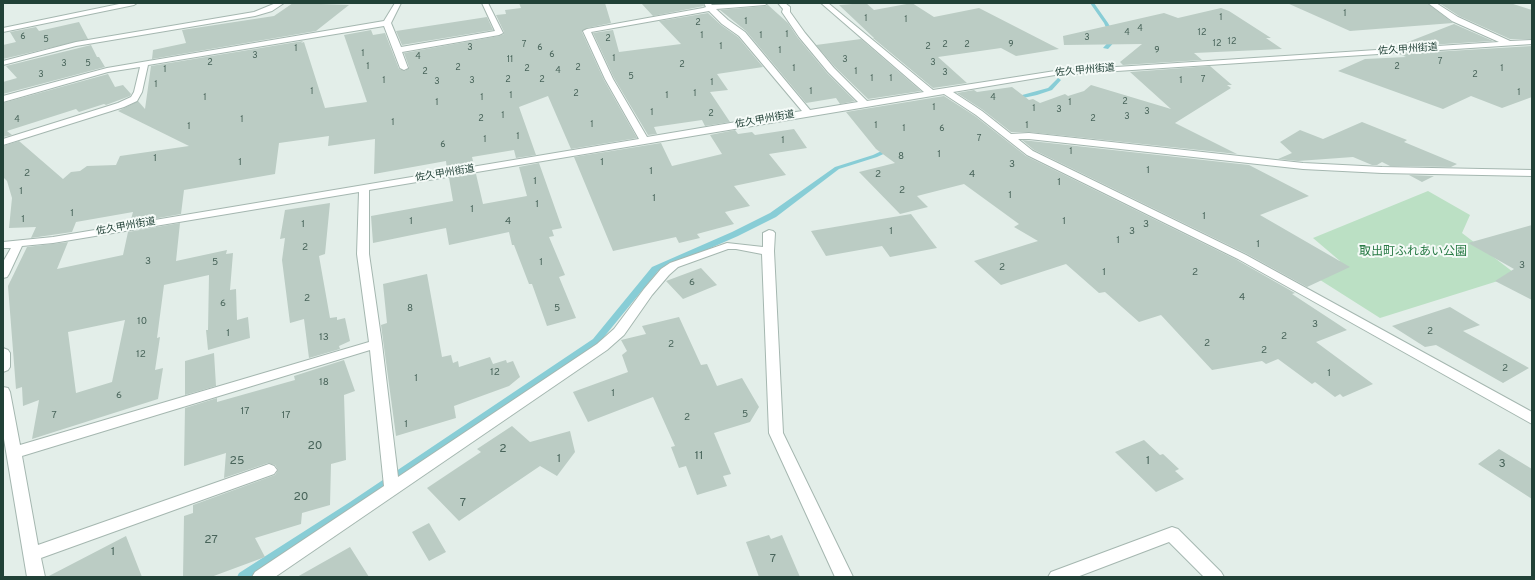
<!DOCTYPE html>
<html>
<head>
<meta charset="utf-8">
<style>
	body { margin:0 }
	#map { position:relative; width:1535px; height:580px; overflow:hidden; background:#e3eee9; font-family:Overpass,sans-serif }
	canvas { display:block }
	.frame { position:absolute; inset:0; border:4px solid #214137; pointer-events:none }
</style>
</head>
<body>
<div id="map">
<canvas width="1535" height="580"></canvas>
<div class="frame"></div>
</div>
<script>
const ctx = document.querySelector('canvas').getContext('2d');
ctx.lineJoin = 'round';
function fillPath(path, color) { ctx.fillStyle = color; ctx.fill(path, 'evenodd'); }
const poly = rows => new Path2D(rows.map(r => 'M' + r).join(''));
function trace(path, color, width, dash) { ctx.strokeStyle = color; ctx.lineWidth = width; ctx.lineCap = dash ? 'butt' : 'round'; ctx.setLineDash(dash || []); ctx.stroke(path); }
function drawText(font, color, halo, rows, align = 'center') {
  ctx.font = font + ' Overpass,"Noto Sans JP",sans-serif'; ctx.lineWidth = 4; ctx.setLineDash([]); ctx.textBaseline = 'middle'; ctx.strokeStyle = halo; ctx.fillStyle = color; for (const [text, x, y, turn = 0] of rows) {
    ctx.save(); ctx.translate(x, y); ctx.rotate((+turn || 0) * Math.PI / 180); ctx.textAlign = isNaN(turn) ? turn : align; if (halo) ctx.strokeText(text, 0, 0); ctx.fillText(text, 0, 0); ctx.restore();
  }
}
const green = poly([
	[1428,191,1470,215,1462,233,1517,275,1380,318,1306,271,1340,261,1313,238]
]);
const stream = poly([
	[1090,3,1094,3,1108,23,1117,39,1108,49,1103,48,1111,39,1104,23,1090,3],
	[1058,78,1061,80,1052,90,1037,95,1014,100,1011,98,1048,88,1058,78],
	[890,147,892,148,892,150,877,157,839,169,776,217,738,236,658,271,599,343,358,508,252,577,237,577,239,573,350,502,593,339,652,267,732,232,770,213,835,167,873,155,890,147]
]);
const building = poly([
	[293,3,349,5,316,31,152,59,153,50,186,43,182,30,274,16],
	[519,3,605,3,611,23,587,28,582,32,604,80,637,138,571,149,548,96,519,107,536,155,516,158,514,150,472,157,474,165,447,170,446,161,374,174,375,139,328,146,329,136,279,143,275,174,184,190,181,214,130,223,133,212,76,222,72,232,31,238,36,227,9,228,12,198,7,181,3,177,3,146,19,141,63,179,71,172,80,171,87,166,116,165,120,156,189,146,118,111,138,101,145,109,151,66,303,41,301,43,304,42,325,108,367,102,344,35,371,30,373,35,385,33,399,69,405,71,409,67,404,53,499,36,504,34,504,32,496,15,506,14,505,10,521,8],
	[641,3,703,3,704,6,653,16],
	[866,3,874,10,912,3,934,17,979,8,1059,49,1016,56,1001,48,938,57,967,83,933,88,873,38,874,38,839,5],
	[1287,3,1427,3,1453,23,1350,31],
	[1439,3,1510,3,1532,10,1532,39,1510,39,1459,16],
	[768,5,788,23,798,38,827,73,855,101,840,104,836,98,806,103,746,31,720,10,765,6],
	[1221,8,1229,11,1271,38,1266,38,1282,49,1194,53,1202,60,1123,65,1120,62,1142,44,1064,45,1063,36,1164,13,1178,18],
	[708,13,721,25,738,37,763,67,717,74,728,90,710,92,730,122,705,126,702,120,654,127,657,134,648,135,614,78,593,33,613,30,619,52,681,44,659,21],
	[487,17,493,30,402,45,396,31],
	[79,22,88,39,3,59,3,45,16,42,10,32,36,27,39,31],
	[1454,24,1493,41,1395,47],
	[861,39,921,91,868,99,835,67,816,45],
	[91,45,97,57,99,57,105,67,3,94,3,82,17,78,6,66],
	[1532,46,1532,97,1502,108,1471,96,1443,109,1338,71,1365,59,1406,57,1399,54],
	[1210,66,1232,85,1227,85,1231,88,1175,123,1237,154,1029,132,1011,132,983,110,957,93,974,90,977,92,1012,87,1029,100,1033,99,1040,103,1065,94,1068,96,1084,91,1091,85,1171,109,1130,72],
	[108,74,115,87,123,85,131,94,130,96,106,105,104,104,79,112,76,109,7,131,12,135,3,137,3,103],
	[944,96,975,116,1026,156,1237,260,1295,293,1292,294,1347,330,1316,342,1373,384,1343,397,1340,394,1335,397,1315,382,1312,384,1278,359,1266,364,1262,361,1212,370,1161,315,1139,322,1105,292,1099,293,1066,264,1001,285,974,261,1038,241,1014,227,1019,224,964,184,917,196,928,207,900,214,859,172,895,163,876,149,846,112],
	[1362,122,1407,140,1404,142,1457,164,1451,167,1390,166,1382,162,1377,165,1372,165,1353,157,1298,161,1278,159,1292,153,1280,142,1300,130,1323,139],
	[794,129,807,148,769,154,786,175,734,186,750,206,725,212,734,224,697,234,700,238,679,243,676,237,613,251,574,157,661,143,672,166,722,154,710,135,735,130,738,134,752,132,755,135],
	[1022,140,1249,165,1309,196,1260,215,1350,267,1307,287,1247,254,1034,150],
	[539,163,562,228,552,230,554,236,549,237,565,275,559,277,576,318,547,326,532,284,529,284,514,245,512,245,509,232,449,245,446,228,373,243,371,216,453,201,449,178,476,174,483,204,527,196,519,167],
	[1409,175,1434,176,1422,182],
	[330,203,325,254,319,256,330,318,337,317,337,320,345,318,350,341,339,346,340,349,309,358,304,319,290,323,282,260,285,238,280,239,285,210],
	[911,214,937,248,890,257,882,246,826,256,811,231],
	[180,223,176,261,227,250,226,254,233,253,230,290,236,289,237,320,248,317,250,338,208,350,206,330,208,330,209,275,164,285,157,338,160,337,155,370,163,368,158,399,32,439,39,400,23,406,22,387,16,389,8,286,27,247,68,242,57,269,123,255,128,232],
	[125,320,112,382,76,393,68,332],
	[1532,225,1532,300,1495,281,1514,269,1468,243],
	[701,268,717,285,683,299,666,281],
	[427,274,442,357,451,355,453,363,458,361,459,367,490,357,493,364,506,360,507,363,513,361,520,377,509,386,454,406,456,418,396,436,381,325,387,323,383,284],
	[1450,307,1480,325,1463,331,1529,368,1503,383,1436,345,1425,347,1392,326],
	[679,317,701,365,707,364,717,386,742,378,759,407,750,422,714,433,731,474,723,476,727,486,697,495,686,466,679,468,671,447,675,446,653,397,588,422,573,392,628,372,622,355,627,351,621,340,646,334,642,326],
	[214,353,216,386,185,395,185,361],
	[344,360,355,391,344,395,346,460,331,464,330,505,302,513,301,524,255,538,265,557,211,577,183,577,184,516,193,513,193,505,275,475,278,470,275,465,268,463,224,478,226,453,184,466,185,408,217,398,217,402,295,380,294,376],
	[512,426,530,442,570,431,575,452,557,476,540,466,459,521,427,488,481,452,477,449],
	[1144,440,1160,455,1163,454,1179,469,1175,471,1184,479,1156,492,1115,452],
	[1499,449,1532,469,1532,499,1478,464],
	[429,523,446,552,429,561,412,532],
	[769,535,771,539,782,535,800,577,759,577,746,542],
	[126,536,142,577,47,577],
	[350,547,369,577,297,577]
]);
const minor = poly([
	[124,3,137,3,134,5,3,32,3,28,124,3],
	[276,3,284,3,272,11,255,16,76,46,3,65,3,61,76,42,254,12,276,3],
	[395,3,401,3,391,23,401,47,495,31,482,3,488,3,503,33,499,35,402,52,408,68,404,70,400,68,384,26,148,65,142,92,137,101,124,107,3,145,3,139,118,103,131,97,134,92,140,67,108,72,3,102,3,96,107,68,384,21,395,3],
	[704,3,710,3,712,5,768,3,765,5,716,9,728,20,745,32,810,110,858,102,828,72,799,37,782,12,783,9,778,3,785,3,790,7,790,12,805,33,834,68,867,101,924,92,821,3,828,3,933,90,1055,71,1499,42,1452,21,1428,3,1436,3,1458,17,1510,41,1532,40,1532,44,1055,75,953,92,982,111,1011,134,1029,133,1303,163,1382,167,1532,170,1532,176,1382,173,1303,169,1029,139,1018,139,1033,151,1246,255,1532,412,1532,424,1238,259,1027,155,976,115,944,94,369,190,369,254,382,344,398,477,597,344,614,329,644,289,661,269,670,263,727,243,763,247,763,233,769,230,773,231,775,233,774,251,783,433,853,577,835,577,769,433,762,254,736,249,728,249,678,267,669,275,652,295,624,335,607,350,275,577,252,577,255,572,384,486,370,350,22,456,38,545,269,464,274,466,277,470,274,474,41,558,45,577,27,577,3,433,3,387,8,388,10,392,20,445,369,342,357,254,359,192,53,243,22,246,9,274,7,277,3,278,3,262,11,248,3,248,3,242,53,237,639,139,605,79,583,31,587,29,703,8,706,7,704,3],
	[709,11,722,24,739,36,802,111,647,137,613,79,591,32,709,11],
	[3,348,8,350,10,353,10,367,8,370,3,372,3,348],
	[1172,527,1178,529,1221,572,1224,577,1204,577,1169,542,1077,577,1048,577,1051,572,1172,527]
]);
const farNumbernames = [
	["1",1345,14],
	["1",1221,18],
	["1",866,19],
	["1",906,20],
	["1",746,22],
	["2",698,23],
	["4",1140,29],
	["4",1127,33],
	["12",1202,33],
	["1",787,35],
	["1",702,36],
	["1",761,36],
	["6",23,37],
	["3",1087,38],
	["2",608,39],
	["5",46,40],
	["12",1232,42],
	["12",1217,44],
	["7",524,45],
	["2",945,45],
	["2",967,45],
	["9",1011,45],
	["1",721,47],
	["2",928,47],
	["3",470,48],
	["6",540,48],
	["1",296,49],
	["1",780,51],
	["9",1157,51],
	["1",363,54],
	["6",552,55],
	["3",255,56],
	["4",418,57],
	["1",614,59],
	["11",510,60],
	["3",845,60],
	["7",1440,62],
	["2",210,63],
	["3",933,63],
	["3",64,64],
	["5",88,64],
	["2",682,65],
	["1",368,67],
	["2",1397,67],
	["2",458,68],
	["2",578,68],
	["2",527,69],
	["1",794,69],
	["1",1502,69],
	["1",165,70],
	["4",558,71],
	["2",425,72],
	["1",856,72],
	["3",945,73],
	["3",41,75],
	["2",1475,75],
	["5",631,77],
	["1",872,79],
	["1",891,79],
	["2",508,80],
	["2",542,80],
	["7",1203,80],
	["1",384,81],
	["3",472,81],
	["1",1181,81],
	["3",437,82],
	["1",712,83],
	["1",156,85],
	["1",312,92],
	["1",811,92],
	["1",1519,93],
	["2",576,94],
	["1",695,94],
	["1",511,96],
	["1",667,96],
	["1",205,98],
	["1",482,98],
	["4",993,98],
	["2",1125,102],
	["1",437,103],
	["1",1070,103],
	["1",934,108],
	["1",1034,109],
	["3",1059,110],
	["3",1147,112],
	["1",652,113],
	["2",711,114],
	["1",503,116],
	["3",1127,117],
	["2",481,119],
	["2",1093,119],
	["4",17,120],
	["1",242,120],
	["1",393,123],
	["1",592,125],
	["1",876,126],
	["1",1027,126],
	["1",189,127],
	["1",904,129],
	["6",942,129],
	["1",518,137],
	["7",979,139],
	["1",485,140],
	["1",783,141],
	["6",443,145],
	["1",1071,152]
];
const farStreetnames = [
	["佐久甲州街道",1408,50,-4],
	["佐久甲州街道",1085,71,-5],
	["佐久甲州街道",765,120,-10],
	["佐久甲州街道",445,174,-9],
	["佐久甲州街道",126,227,-10]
];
const numberNames = [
	["1",939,155],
	["8",901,157],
	["1",155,159],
	["1",240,163],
	["1",602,163],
	["3",1012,165],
	["1",1148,171],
	["1",651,172],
	["2",27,174],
	["2",878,175],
	["4",972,175],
	["1",535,182],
	["1",1059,183],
	["2",902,191],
	["1",21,192],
	["1",1010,196],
	["1",654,199],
	["1",537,205],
	["1",472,210],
	["1",72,214],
	["1",1204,217],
	["1",23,220],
	["1",411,222],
	["4",508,222],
	["1",1064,222],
	["1",303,225],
	["3",1146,225],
	["1",891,232],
	["3",1132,232],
	["1",1118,241],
	["1",1258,245],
	["2",305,248],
	["3",148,262],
	["5",215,263],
	["1",541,263],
	["3",1522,266],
	["2",1002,268],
	["1",1104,273],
	["2",1195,273],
	["6",692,283],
	["4",1242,298],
	["2",307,299],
	["6",223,304],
	["8",410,309],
	["5",557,309],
	["10",142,322],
	["3",1315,325],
	["2",1430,332],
	["1",228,334],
	["2",1284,337],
	["13",324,338],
	["2",1207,344],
	["2",671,345],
	["2",1264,351],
	["12",141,355],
	["2",1505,369],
	["12",495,373],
	["1",1329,374],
	["1",416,379],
	["18",324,383],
	["1",613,394],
	["6",119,396],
	["17",245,412],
	["5",745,415],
	["7",54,416],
	["17",286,416],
	["2",687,418],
	["1",406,425]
];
const parkNames = [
	["取出町ふれあい公園",1413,253]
];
const nearNumbernames = [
	["20",315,447],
	["2",503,450],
	["11",699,457],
	["1",559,460],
	["25",237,462],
	["1",1148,462],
	["3",1502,465],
	["20",301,498],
	["7",463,504],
	["27",211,541],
	["1",113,553],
	["7",773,560]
];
fillPath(green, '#bbe0c4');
fillPath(stream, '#88cdd6');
fillPath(building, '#bbccc4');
trace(minor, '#a5b7b0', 2);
fillPath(minor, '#fff');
drawText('9px', '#48645a', null, farNumbernames);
drawText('10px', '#214137', '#f4faf7', farStreetnames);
drawText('10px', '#48645a', null, numberNames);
drawText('12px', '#287a45', '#f4faf7', parkNames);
drawText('12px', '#48645a', null, nearNumbernames);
</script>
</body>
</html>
